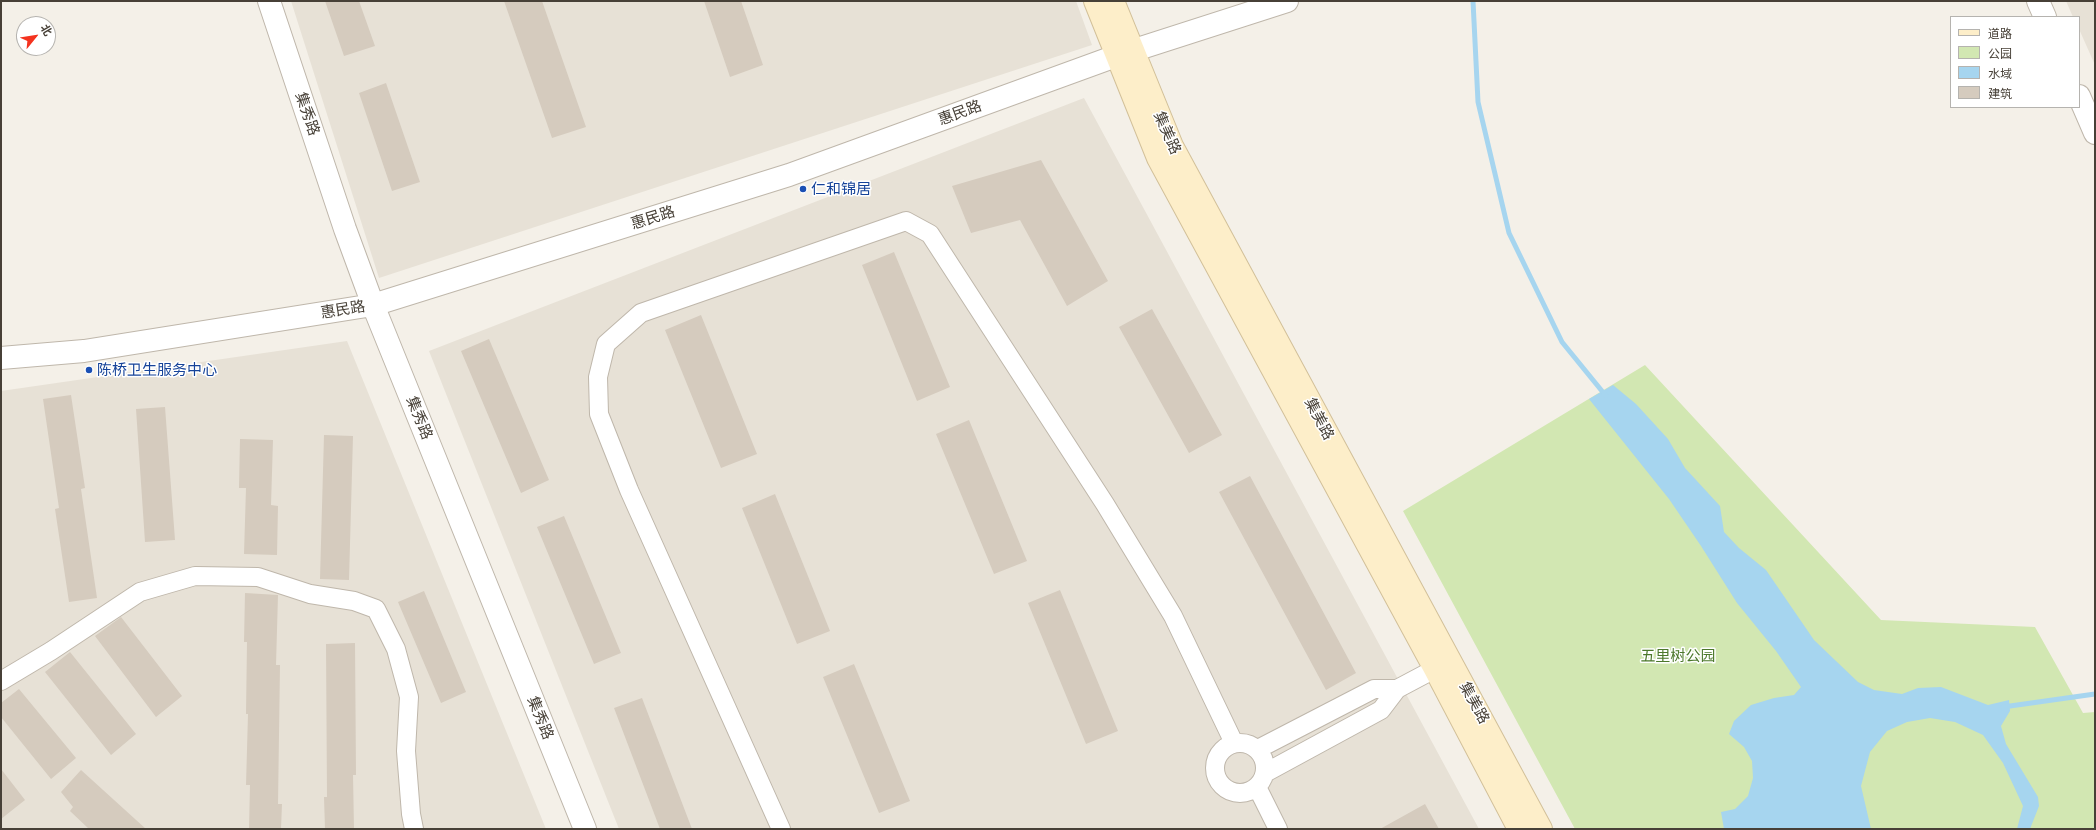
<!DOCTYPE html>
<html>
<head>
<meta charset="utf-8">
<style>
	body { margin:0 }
	#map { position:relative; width:2096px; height:830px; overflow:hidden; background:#f4f0e8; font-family:"Alegreya Sans","Noto Sans SC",sans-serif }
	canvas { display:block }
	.frame { position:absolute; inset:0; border:2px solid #474037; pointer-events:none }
	.legend { position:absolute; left:1950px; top:16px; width:130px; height:92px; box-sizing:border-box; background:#fff; border:1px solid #b5b3af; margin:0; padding:5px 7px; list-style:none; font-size:12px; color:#474037 }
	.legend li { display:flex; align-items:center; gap:8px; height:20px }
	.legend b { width:20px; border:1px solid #b5b3af }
	.north { position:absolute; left:16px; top:16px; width:40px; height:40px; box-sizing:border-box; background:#fff; border:1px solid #b5b3af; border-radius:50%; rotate:60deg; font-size:11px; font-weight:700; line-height:16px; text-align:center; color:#474037 }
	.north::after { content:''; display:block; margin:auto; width:14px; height:18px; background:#f4331f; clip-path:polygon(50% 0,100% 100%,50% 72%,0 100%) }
</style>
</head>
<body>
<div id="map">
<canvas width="2096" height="830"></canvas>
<div class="frame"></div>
<ul class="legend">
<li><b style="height:5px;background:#fdeec9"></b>道路</li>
<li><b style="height:11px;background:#d2e7b2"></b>公园</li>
<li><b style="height:11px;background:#a6d5ef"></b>水域</li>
<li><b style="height:11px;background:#d5cbbe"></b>建筑</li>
</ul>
<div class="north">北</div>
</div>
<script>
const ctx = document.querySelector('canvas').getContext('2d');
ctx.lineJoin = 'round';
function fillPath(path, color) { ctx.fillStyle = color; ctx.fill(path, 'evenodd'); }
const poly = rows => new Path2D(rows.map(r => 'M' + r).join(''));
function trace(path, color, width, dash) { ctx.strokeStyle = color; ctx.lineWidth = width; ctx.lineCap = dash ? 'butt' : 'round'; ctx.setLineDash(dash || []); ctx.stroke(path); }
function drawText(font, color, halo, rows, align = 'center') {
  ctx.font = font + ' "Alegreya Sans","Noto Sans SC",sans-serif'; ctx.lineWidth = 3; ctx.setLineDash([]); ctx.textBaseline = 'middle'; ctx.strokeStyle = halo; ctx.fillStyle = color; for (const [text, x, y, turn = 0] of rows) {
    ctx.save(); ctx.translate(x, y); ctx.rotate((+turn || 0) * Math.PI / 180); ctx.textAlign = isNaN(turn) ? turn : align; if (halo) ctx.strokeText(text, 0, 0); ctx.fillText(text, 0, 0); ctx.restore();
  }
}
const residential = poly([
	[291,1,1076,1,1092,45,379,278],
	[2066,1,2095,1,2095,65,2079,29,2079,17,2073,17],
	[1084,98,1479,829,619,829,429,351],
	[347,341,546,829,1,829,1,391]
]);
const green = poly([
	[1645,365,1881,620,2035,627,2083,713,2095,712,2095,829,1575,829,1403,511]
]);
const water = poly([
	[1613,385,1636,404,1668,439,1685,468,1720,506,1724,532,1739,548,1766,570,1814,640,1858,682,1874,690,1902,694,1918,688,1941,687,1988,705,2009,700,2010,711,2001,726,2006,744,2038,797,2039,806,2030,829,2017,829,2023,806,2003,763,1983,735,1955,722,1930,718,1907,722,1887,731,1870,752,1861,786,1871,829,1724,829,1721,812,1735,809,1748,796,1753,778,1752,761,1744,747,1729,734,1734,721,1751,705,1774,698,1794,695,1801,687,1776,651,1737,603,1701,546,1669,499,1589,399]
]);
const stream = poly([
	[1473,1,1478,102,1509,233,1562,342,1606,396],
	[2003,707,2095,694]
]);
const building = poly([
	[325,1,359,1,375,46,344,56],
	[504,1,542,1,586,127,552,138],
	[704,1,741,1,763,65,730,77],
	[386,83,420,182,392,191,359,93],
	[1041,160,1108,281,1067,306,1020,220,971,233,952,186],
	[894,252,950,387,917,401,862,265],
	[1152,309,1222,435,1189,453,1119,327],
	[701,315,757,454,721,468,665,330],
	[489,339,549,480,521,493,461,351],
	[71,395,85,488,81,489,97,598,69,602,55,509,59,508,43,399],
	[165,407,175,540,145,542,136,409],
	[969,420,1027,561,994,574,936,434],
	[324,435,353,436,349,580,320,579],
	[240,439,273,440,271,505,278,506,277,555,244,554,246,488,239,488],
	[1250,476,1356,673,1326,690,1219,492],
	[775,494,830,631,797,644,742,508],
	[564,516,621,653,594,664,537,527],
	[1060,590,1118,731,1086,744,1028,603],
	[424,591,466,692,441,703,398,602],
	[245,593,278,595,276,665,280,665,278,804,282,804,281,829,249,829,250,785,246,785,248,714,246,714,247,642,244,642],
	[121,617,182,696,156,717,95,636],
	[355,643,356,775,353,775,354,829,325,829,324,797,327,797,326,644],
	[70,652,136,734,111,755,45,672],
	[854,664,910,801,879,813,823,677],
	[19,689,76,758,51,779,1,717,1,703],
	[642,698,692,829,660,829,614,708],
	[1,769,25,800,1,819],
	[81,770,146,829,89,829,70,811,73,807,61,792],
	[1425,804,1439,829,1380,829]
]);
const minor = poly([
	[1,681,51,651,140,592,195,576,258,577,310,594,354,601,376,609,396,649,409,697,406,751,411,814,414,829],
	'1215 768a25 25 0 1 1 50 0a25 25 0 1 1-50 0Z',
	[1258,749,1374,689,1397,689],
	[1265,773,1381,710,1397,689,1446,663],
	[1257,787,1278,829],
	[781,829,629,490,599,414,598,377,606,344,641,313,906,221,930,234,1105,504,1173,616,1234,743]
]);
const tertiary = poly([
	[269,1,345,229,373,305,585,829],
	[2038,1,2045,17],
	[2079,96,2095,133],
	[1,358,84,351,373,305,789,175,1116,56,1287,1]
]);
const secondary = poly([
	[1095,1,1158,158,1435,669,1519,829],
	[1113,1,1172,146,1541,829]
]);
const markers = [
	[803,189,4,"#1a4fb4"],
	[89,370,4,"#1a4fb4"]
];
const streetNames = [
	["惠民路",960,113,-20],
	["集秀路",307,114,71],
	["集美路",1167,133,66],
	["惠民路",653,218,-17],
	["惠民路",343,310,-9],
	["集秀路",419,418,68],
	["集美路",1319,419,62],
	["集美路",1474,703,61],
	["集秀路",540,718,68]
];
const transitNames = [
	["仁和锦居",811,189],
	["陈桥卫生服务中心",97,370]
];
const parkNames = [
	["五里树公园",1678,656]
];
fillPath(residential, '#e7e1d6');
fillPath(green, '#d2e7b2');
fillPath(water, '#a6d5ef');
trace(stream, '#a6d5ef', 5);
fillPath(building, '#d5cbbe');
trace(minor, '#bfb7ab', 20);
trace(tertiary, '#bfb7ab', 24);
trace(secondary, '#d2c099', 24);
trace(minor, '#fff', 18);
trace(tertiary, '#fff', 22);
trace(secondary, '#fdeec9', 22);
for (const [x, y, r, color] of markers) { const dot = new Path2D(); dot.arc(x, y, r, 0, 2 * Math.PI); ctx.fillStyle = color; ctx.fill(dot); trace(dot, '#fff', 1.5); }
drawText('15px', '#474037', '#fff', streetNames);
drawText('15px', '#164399', '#fff', transitNames, 'left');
drawText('15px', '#4c782b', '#fff', parkNames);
</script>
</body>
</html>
